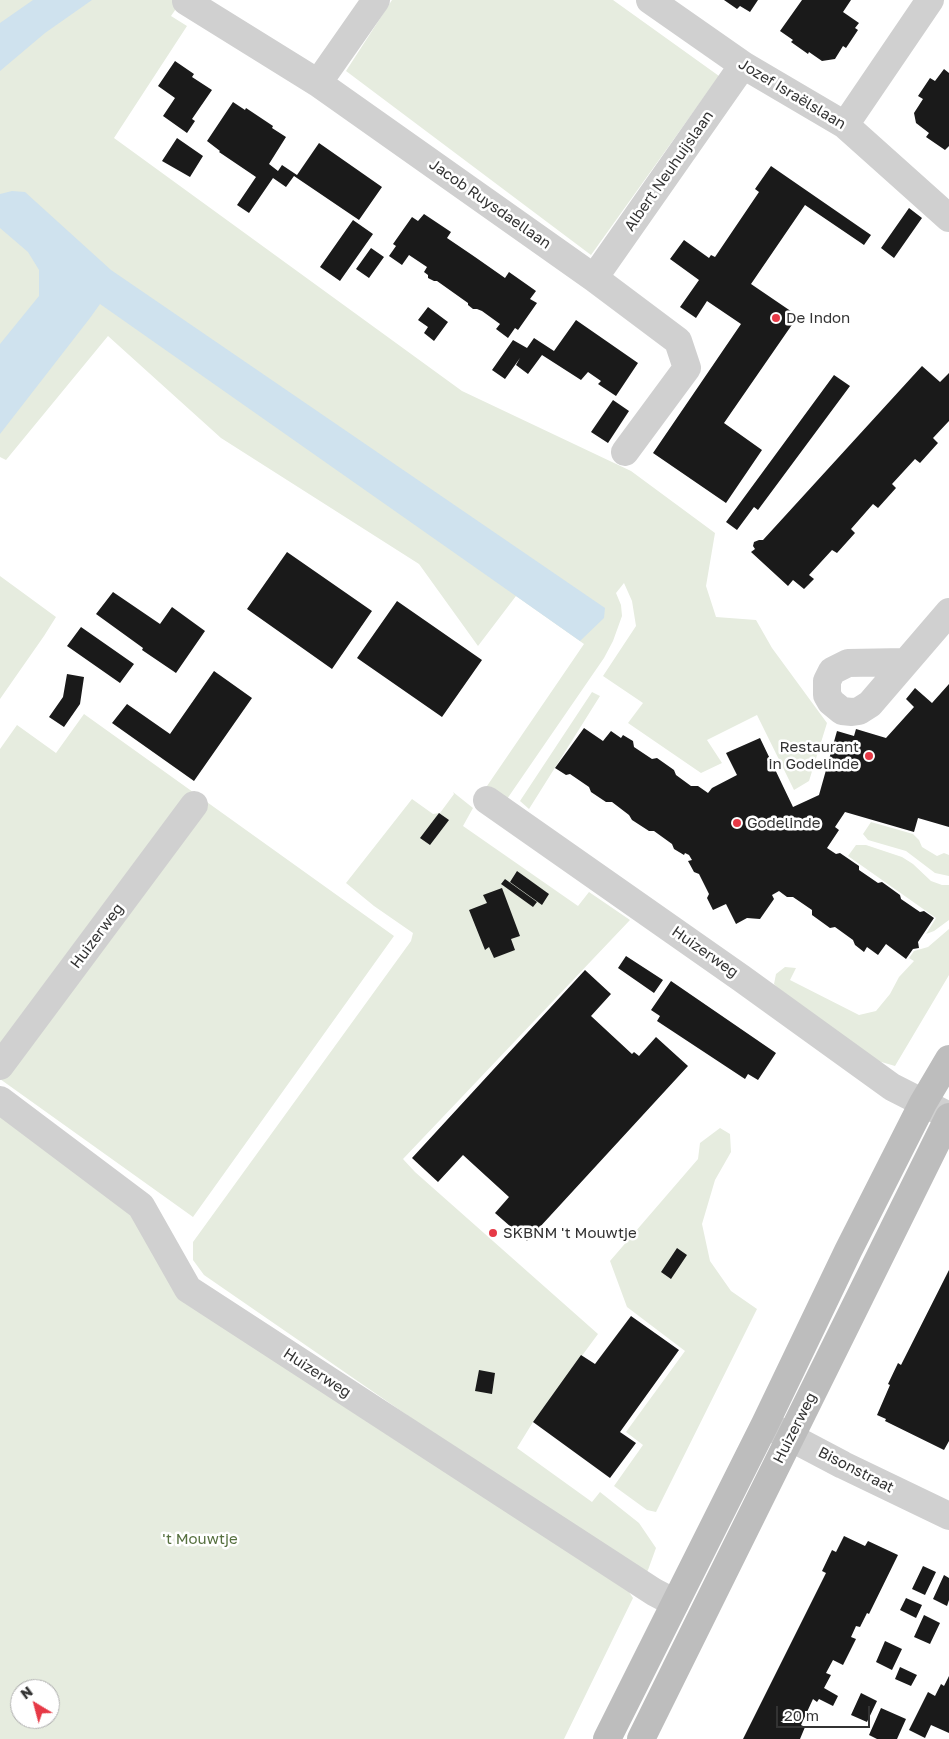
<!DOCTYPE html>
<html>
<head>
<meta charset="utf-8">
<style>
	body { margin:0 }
	#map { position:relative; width:949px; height:1739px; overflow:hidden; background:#fff; font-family:"Golos Text",sans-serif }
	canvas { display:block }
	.north { position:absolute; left:10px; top:1679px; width:50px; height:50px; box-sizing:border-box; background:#fff; border:1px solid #adadad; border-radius:50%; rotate:323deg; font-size:14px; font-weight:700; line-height:20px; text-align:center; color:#333 }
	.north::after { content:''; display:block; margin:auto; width:18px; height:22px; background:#e63946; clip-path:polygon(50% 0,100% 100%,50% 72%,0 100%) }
	.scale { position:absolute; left:776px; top:1706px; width:94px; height:22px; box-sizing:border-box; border:2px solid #333; border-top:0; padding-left:6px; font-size:15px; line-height:18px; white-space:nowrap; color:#333; -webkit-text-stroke:4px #fff; paint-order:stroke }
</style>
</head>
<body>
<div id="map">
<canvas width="949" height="1739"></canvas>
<div class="north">N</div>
<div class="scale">20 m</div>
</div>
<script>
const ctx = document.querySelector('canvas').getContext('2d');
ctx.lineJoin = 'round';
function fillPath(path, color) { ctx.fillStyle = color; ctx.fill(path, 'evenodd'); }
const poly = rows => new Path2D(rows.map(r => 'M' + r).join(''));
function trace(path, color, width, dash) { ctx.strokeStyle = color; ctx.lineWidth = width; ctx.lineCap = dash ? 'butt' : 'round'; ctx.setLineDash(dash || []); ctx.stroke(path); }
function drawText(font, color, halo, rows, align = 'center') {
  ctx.font = font + ' "Golos Text",sans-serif'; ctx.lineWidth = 5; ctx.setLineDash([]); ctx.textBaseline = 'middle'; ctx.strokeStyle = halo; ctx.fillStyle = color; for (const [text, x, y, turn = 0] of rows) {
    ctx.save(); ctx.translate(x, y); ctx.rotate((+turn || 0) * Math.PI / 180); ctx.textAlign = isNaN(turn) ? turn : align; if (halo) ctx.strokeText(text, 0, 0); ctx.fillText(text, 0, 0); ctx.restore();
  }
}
const green = poly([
	[0,0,182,0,171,16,187,26,114,138,462,391,631,471,715,533,706,586,716,617,756,620,772,648,827,723,809,781,794,790,757,715,707,740,722,763,701,773,628,723,643,703,603,676,636,626,632,601,624,583,616,593,621,605,622,616,613,641,604,658,507,799,487,786,584,644,516,596,478,646,419,564,221,438,108,336,6,460,0,457],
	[392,0,613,0,719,76,591,255,346,71],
	[0,576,56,617,44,636,0,699],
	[592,692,600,696,529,809,520,801],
	[84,714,394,936,193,1217,0,1079,0,749,17,725,56,753],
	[453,792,473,808,463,826,578,906,589,892,630,920,403,1159,415,1172,598,1334,533,1422,517,1448,592,1502,600,1492,639,1523,656,1548,648,1570,643,1578,204,1275,193,1260,193,1242,411,941,413,933,374,906,346,883,412,799,433,814,440,813,454,794],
	[871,822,913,834,919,840,922,847,937,856,944,853,949,855,949,876,935,873,906,851,868,840,863,834],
	[856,845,866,845,902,857,913,864,931,881,942,885,949,885,949,920,934,931,926,934,936,918,848,856],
	[949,929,949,975,895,1066,878,1061,788,1000,774,984,776,974,785,967,796,968,790,980,859,1015,876,1011,890,994,899,977,914,961,909,958,914,951,928,947],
	[0,1111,127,1210,165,1265,623,1583,633,1598,564,1739,0,1739],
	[20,1689,50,1689,50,1719,20,1719],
	[720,1128,730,1134,731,1152,715,1180,702,1224,710,1261,731,1291,757,1309,656,1512,647,1510,614,1486,643,1445,626,1432,685,1351,627,1307,610,1261,698,1159,700,1143]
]);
const water = poly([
	[33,0,92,0,45,33,0,71,0,23],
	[12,191,25,192,111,270,605,608,604,618,580,641,100,304,90,318,0,434,0,344,39,296,39,270,28,252,0,228,0,194]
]);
const building = poly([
	[724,0,758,0,750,12,740,6,737,9],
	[802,0,851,0,843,12,859,23,855,28,858,30,846,48,843,46,835,59,822,61,809,52,808,54,791,42,793,40,780,31],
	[175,61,194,74,192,77,212,90,192,119,195,121,187,133,163,116,175,98,158,86],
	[944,69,949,73,949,146,945,150,926,137,929,133,916,123,914,113,923,99,918,96,930,78,935,81],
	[233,102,245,110,246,108,273,126,272,128,286,137,269,164,278,171,282,165,297,175,319,143,382,187,359,220,294,176,286,187,273,178,249,213,237,205,256,177,219,152,220,151,207,141],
	[177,138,203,156,190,177,162,161],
	[771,166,871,235,864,245,805,205,751,284,798,316,724,423,762,450,726,503,653,453,741,324,707,301,696,318,680,307,699,280,670,259,684,240,709,258,711,255,715,257,759,192,755,189],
	[909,208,922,218,894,258,881,248],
	[424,214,451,232,447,238,475,257,505,278,509,272,536,291,530,299,537,303,518,330,515,328,508,338,496,329,500,324,482,311,477,309,473,309,468,305,468,303,437,281,434,281,428,278,428,275,424,272,427,267,409,255,402,265,389,256,396,246,393,244,412,217,418,221],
	[353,220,373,234,340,281,320,267],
	[371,248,384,257,369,278,356,269],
	[428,307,448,322,434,341,424,333,428,327,418,320],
	[576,320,638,363,616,396,598,384,601,381,588,372,581,380,542,355,528,374,516,365,520,358,505,379,492,370,513,340,527,348,534,338,554,351],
	[922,366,940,382,949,373,949,421,933,438,938,443,920,463,915,459,892,484,896,488,878,508,873,504,851,529,855,533,837,553,832,550,809,575,814,579,804,589,793,580,788,586,751,552,755,549,753,546,754,542,759,540,763,540],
	[834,375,850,386,758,510,754,507,737,530,726,522],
	[613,400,629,411,608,443,591,432],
	[287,552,372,611,332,669,247,609],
	[113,592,160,624,172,607,205,631,176,673,142,650,143,648,96,614],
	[397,601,482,660,442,717,357,658],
	[81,627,134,664,120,683,67,646],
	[214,671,252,698,194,781,112,723,127,704,170,734],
	[67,674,84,677,80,704,64,727,49,717,63,697],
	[949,684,949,827,918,818,914,832,845,812,835,827,839,830,827,848,836,854,840,853,859,866,859,870,878,883,882,882,900,895,901,899,920,912,924,911,934,918,918,942,919,948,913,949,906,959,886,944,878,955,867,947,864,952,855,945,853,940,835,927,830,928,812,915,812,910,793,897,787,897,779,891,772,895,774,899,760,919,747,918,736,924,726,904,713,910,707,898,709,894,699,874,694,872,688,861,692,860,689,855,685,853,684,855,674,849,672,844,654,831,649,831,632,820,629,815,612,802,606,802,591,792,589,787,570,774,566,775,555,768,584,728,603,741,611,731,621,738,623,735,633,741,634,747,652,759,657,758,674,770,676,775,691,786,698,786,708,793,712,788,737,775,726,753,760,738,793,807,819,795,837,731,854,736,856,729,886,738,914,707,906,699,915,688,932,703],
	[439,813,449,820,430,845,420,838],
	[517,871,549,894,542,905,510,882],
	[505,879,537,902,533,907,501,884],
	[502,888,520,936,511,939,515,950,494,958,489,947,485,950,469,910,487,903,483,895],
	[626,956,663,980,654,993,618,968],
	[585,970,611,994,591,1016,632,1054,634,1052,639,1056,656,1037,688,1066,527,1241,495,1213,509,1197,463,1155,438,1182,412,1158],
	[671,981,776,1053,758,1080,748,1074,745,1079,657,1021,660,1016,651,1010],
	[677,1248,687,1255,671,1279,661,1272],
	[949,1270,949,1441,944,1450,885,1421,886,1419,877,1415,890,1385,888,1384,898,1363,901,1365],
	[631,1316,679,1350,620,1432,636,1443,610,1478,533,1422,581,1355,595,1364],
	[479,1370,495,1373,492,1394,475,1391],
	[844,1536,865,1546,868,1541,898,1555,869,1614,867,1613,860,1627,856,1626,851,1637,856,1639,843,1665,833,1660,826,1673,831,1675,824,1688,838,1696,833,1706,819,1699,817,1702,813,1699,801,1725,805,1727,800,1739,743,1739,826,1573,822,1571,832,1550,836,1552],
	[923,1566,936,1572,925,1595,912,1589],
	[944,1575,949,1578,949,1600,947,1606,933,1599],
	[906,1598,922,1605,916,1618,900,1610],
	[924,1615,940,1623,930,1644,914,1637],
	[885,1641,902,1649,892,1670,876,1662],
	[900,1667,917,1675,911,1686,895,1679],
	[949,1676,949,1733,931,1725,925,1738,909,1730,928,1692,935,1696,941,1684,944,1686],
	[861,1693,877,1701,867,1722,851,1715],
	[881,1708,906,1719,897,1739,877,1739,869,1735]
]);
const minor = poly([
	[650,0,743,65,845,125,949,218],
	[186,1,318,83,594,278,678,341,687,368,625,452],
	[318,83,376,0],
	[845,125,930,0],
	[594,278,743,65],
	[905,662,848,663,832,671,827,681,827,695,831,702,842,711,852,712,859,711,870,704,949,612],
	[487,800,741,978,892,1087,949,1116],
	[0,1066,194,805],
	[0,1100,141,1206,188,1289,654,1592,675,1603],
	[769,1426,843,1465,949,1516]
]);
const secondary = poly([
	[607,1739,765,1424,848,1251,923,1103,949,1059],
	[641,1739,949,1117]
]);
const markers = [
	[776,318,5,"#e63946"],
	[869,756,5,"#e63946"],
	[737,823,5,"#e63946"],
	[493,1233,5,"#e63946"]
];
const streetNames = [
	["Jozef Israëlslaan",792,94,31],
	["Albert Neuhuijslaan",669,171,-55],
	["Jacob Ruysdaellaan",490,204,35],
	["Huizerweg",97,936,-53],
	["Huizerweg",705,952,35],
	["Huizerweg",317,1373,33],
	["Huizerweg",795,1428,-63],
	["Bisonstraat",856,1470,27]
];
const poiNames = [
	["De Indon",786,318],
	["Restaurant",859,747,"right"],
	["in Godelinde",859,764,"right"],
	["Godelinde",747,823],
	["SKBNM 't Mouwtje",503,1233]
];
const parkNames = [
	["'t Mouwtje",200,1539]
];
fillPath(green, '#e6ecdf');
fillPath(water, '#cfe2ee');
fillPath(building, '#1a1a1a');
trace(minor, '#d0d0d0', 28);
trace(secondary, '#bdbdbd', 28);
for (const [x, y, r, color] of markers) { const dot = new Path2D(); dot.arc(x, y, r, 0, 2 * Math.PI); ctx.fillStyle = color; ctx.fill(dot); trace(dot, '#fff', 2); }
drawText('15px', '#333', '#fff', streetNames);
drawText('15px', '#333', '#fff', poiNames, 'left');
drawText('15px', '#56703f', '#fff', parkNames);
</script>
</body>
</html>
